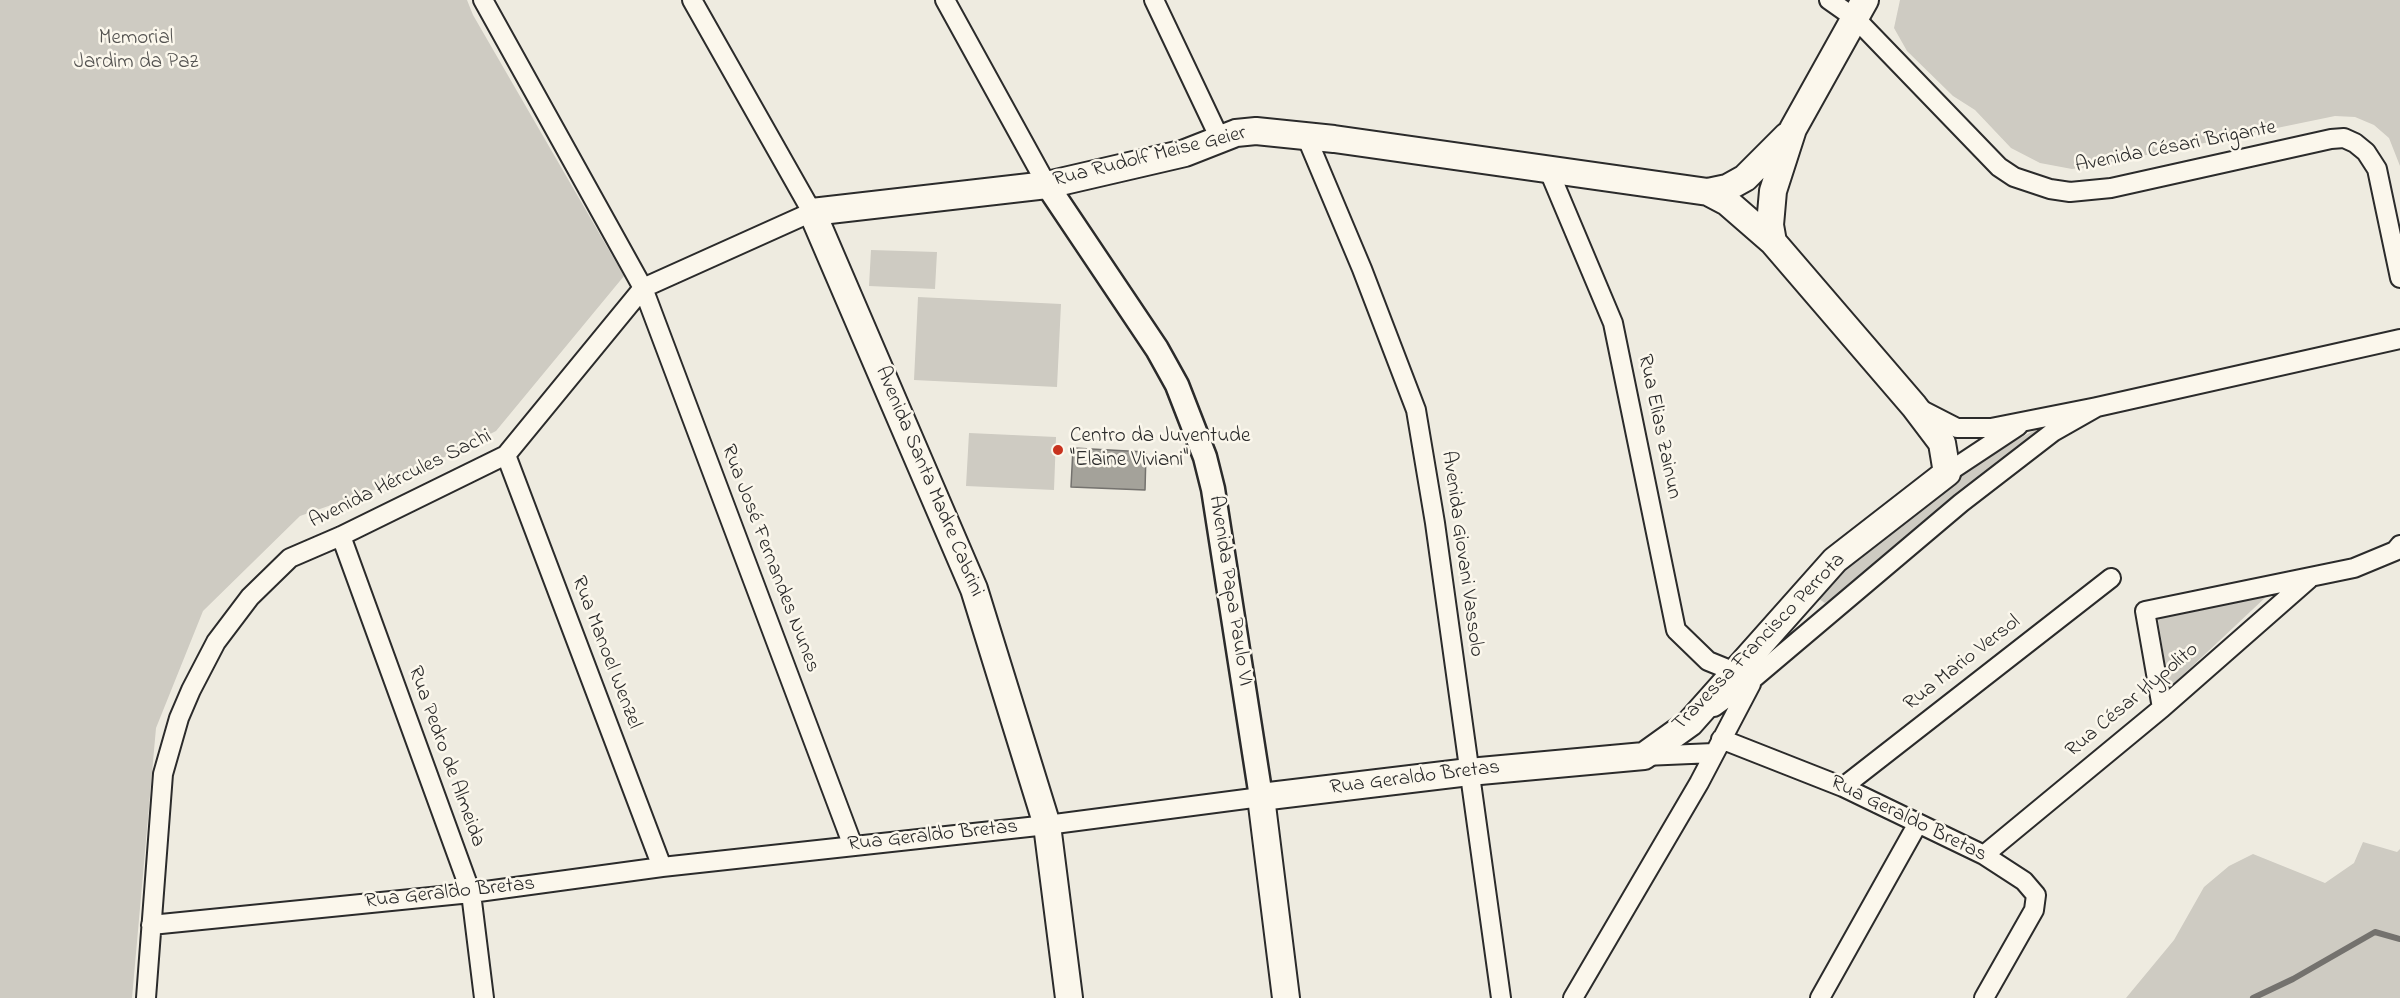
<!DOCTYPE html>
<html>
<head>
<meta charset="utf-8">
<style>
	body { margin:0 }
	canvas { display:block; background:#eeebe0 }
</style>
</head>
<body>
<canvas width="2400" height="998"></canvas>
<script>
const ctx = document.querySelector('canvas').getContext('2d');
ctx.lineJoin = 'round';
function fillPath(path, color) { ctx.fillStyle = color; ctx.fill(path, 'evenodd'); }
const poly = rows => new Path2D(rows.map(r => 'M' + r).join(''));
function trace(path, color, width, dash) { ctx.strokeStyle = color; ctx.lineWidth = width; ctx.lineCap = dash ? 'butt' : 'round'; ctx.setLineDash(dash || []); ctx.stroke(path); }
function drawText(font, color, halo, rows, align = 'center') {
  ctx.font = font + ' "Indie Flower",sans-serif'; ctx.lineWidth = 5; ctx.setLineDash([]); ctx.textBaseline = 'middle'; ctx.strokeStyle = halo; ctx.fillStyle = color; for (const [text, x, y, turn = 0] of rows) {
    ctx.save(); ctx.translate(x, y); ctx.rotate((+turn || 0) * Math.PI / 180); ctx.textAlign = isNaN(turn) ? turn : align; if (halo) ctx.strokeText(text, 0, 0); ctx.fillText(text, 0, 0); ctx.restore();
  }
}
const green = poly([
	[0,0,467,0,473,15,624,276,496,431,391,484,300,516,203,611,156,728,132,998,0,998],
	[1900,0,2400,0,2400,166,2389,138,2374,125,2355,117,2335,116,2088,167,2072,169,2040,163,2011,148,1975,110,1953,96,1907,51,1894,28],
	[871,250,937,252,935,289,869,286],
	[918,297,1061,304,1057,387,914,380],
	[2043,426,2045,428,1835,598,1825,603,1819,599,1818,593,1830,575,1968,465],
	[969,433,1056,437,1054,490,966,486],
	[2268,595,2169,688,2157,613],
	[2363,842,2397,852,2400,849,2400,998,2126,998,2174,940,2204,887,2229,866,2253,854,2325,883,2354,863]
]);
const water = poly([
	[1073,448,1146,452,1145,490,1071,487,1073,448]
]);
const stream = poly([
	[2253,998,2293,979,2375,932,2400,939]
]);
const minor = poly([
	[483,0,643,288,853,846],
	[945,0,1047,185],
	[1154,0,1220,139],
	[1829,0,1856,19,1999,167,2014,177,2050,189,2070,192,2111,188,2331,139,2344,138,2355,143,2366,152,2377,169,2400,278],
	[1306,136,1362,269,1416,410,1435,523,1501,998],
	[1549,171,1613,323,1676,630,1708,661,1735,672],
	[1918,408,1957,428,1991,428,2097,407,2400,339],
	[506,455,662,867],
	[1947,473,2018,426],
	[341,536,471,893,484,998],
	[1714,707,1754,678,1961,503,2053,432,2097,407],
	[2162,708,2145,611,2354,568,2395,551,2400,545],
	[1721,739,1843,787,1984,855,2024,881,2036,895,2034,910,1984,998],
	[1644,756,1714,753],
	[1843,787,2111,578],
	[1984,855,2162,708,2309,579],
	[151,925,471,893,662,867,1047,825,1261,797],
	[146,998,163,774,179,718,191,690,216,642,250,597,290,558,341,536,506,455,643,288,812,212,692,0],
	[1573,998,1699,783,1751,684],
	[1820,998,1917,825]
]);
const tertiary = poly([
	[1047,185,1157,349,1177,385,1205,457,1213,489,1261,797]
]);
const secondary = poly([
	[1708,192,1727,188,1745,178,1787,136],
	[1773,242,1770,225,1773,191,1793,129,1865,0],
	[1069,998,1047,825,974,589,812,212,1047,185,1185,153,1236,133,1256,131,1334,139,1708,192,1727,202,1773,242,1914,406,1942,443,1947,473,1835,560,1690,723,1644,756,1469,772,1261,797,1286,998]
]);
const markers = [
	[1058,450,6,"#c8321e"]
];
const parkNames = [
	["Memorial",136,40],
	["Jardim da Paz",136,64]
];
const streetNames = [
	["Avenida Césari Brigante",2176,148,-11],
	["Rua Rudolf Meise Geier",1150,158,-14],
	["Rua Elias Zainun",1658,427,78],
	["Avenida Hércules Sachi",401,480,-26],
	["Avenida Santa Madre Cabrini",928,482,67],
	["Avenida Giovani Vassolo",1461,554,82],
	["Rua José Fernandes Nunes",769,559,69],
	["Avenida Papa Paulo VI",1229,591,81],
	["Travessa Francisco Perrota",1760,643,-46],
	["Rua Manoel Wenzel",605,653,69],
	["Rua Mario Versol",1963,664,-38],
	["Rua César Hypolito",2133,701,-40],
	["Rua Pedro de Almeida",445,757,70],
	["Rua Geraldo Bretas",1415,779,-7],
	["Rua Geraldo Bretas",1908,820,26],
	["Rua Geraldo Bretas",933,837,-6],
	["Rua Geraldo Bretas",450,894,-6]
];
const poiNames = [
	["Centro da Juventude",1070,438],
	["\"Elaine Viviani\"",1070,462]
];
fillPath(green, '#cecbc2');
fillPath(water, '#a4a29a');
trace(water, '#74726e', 1.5);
trace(stream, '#74726e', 6);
trace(minor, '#2b2b2b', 22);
trace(tertiary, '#2b2b2b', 27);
trace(secondary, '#2b2b2b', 30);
trace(minor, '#fbf7ec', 18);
trace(tertiary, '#fbf7ec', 22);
trace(secondary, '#fbf7ec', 26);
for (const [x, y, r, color] of markers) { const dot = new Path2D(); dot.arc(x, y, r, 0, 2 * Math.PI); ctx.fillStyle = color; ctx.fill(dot); trace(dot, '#fbf7ec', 2); }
drawText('21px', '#545351', '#fbf7ec', parkNames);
drawText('21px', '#2b2b2b', '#fbf7ec', streetNames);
drawText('21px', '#2b2b2b', '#fbf7ec', poiNames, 'left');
</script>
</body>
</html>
